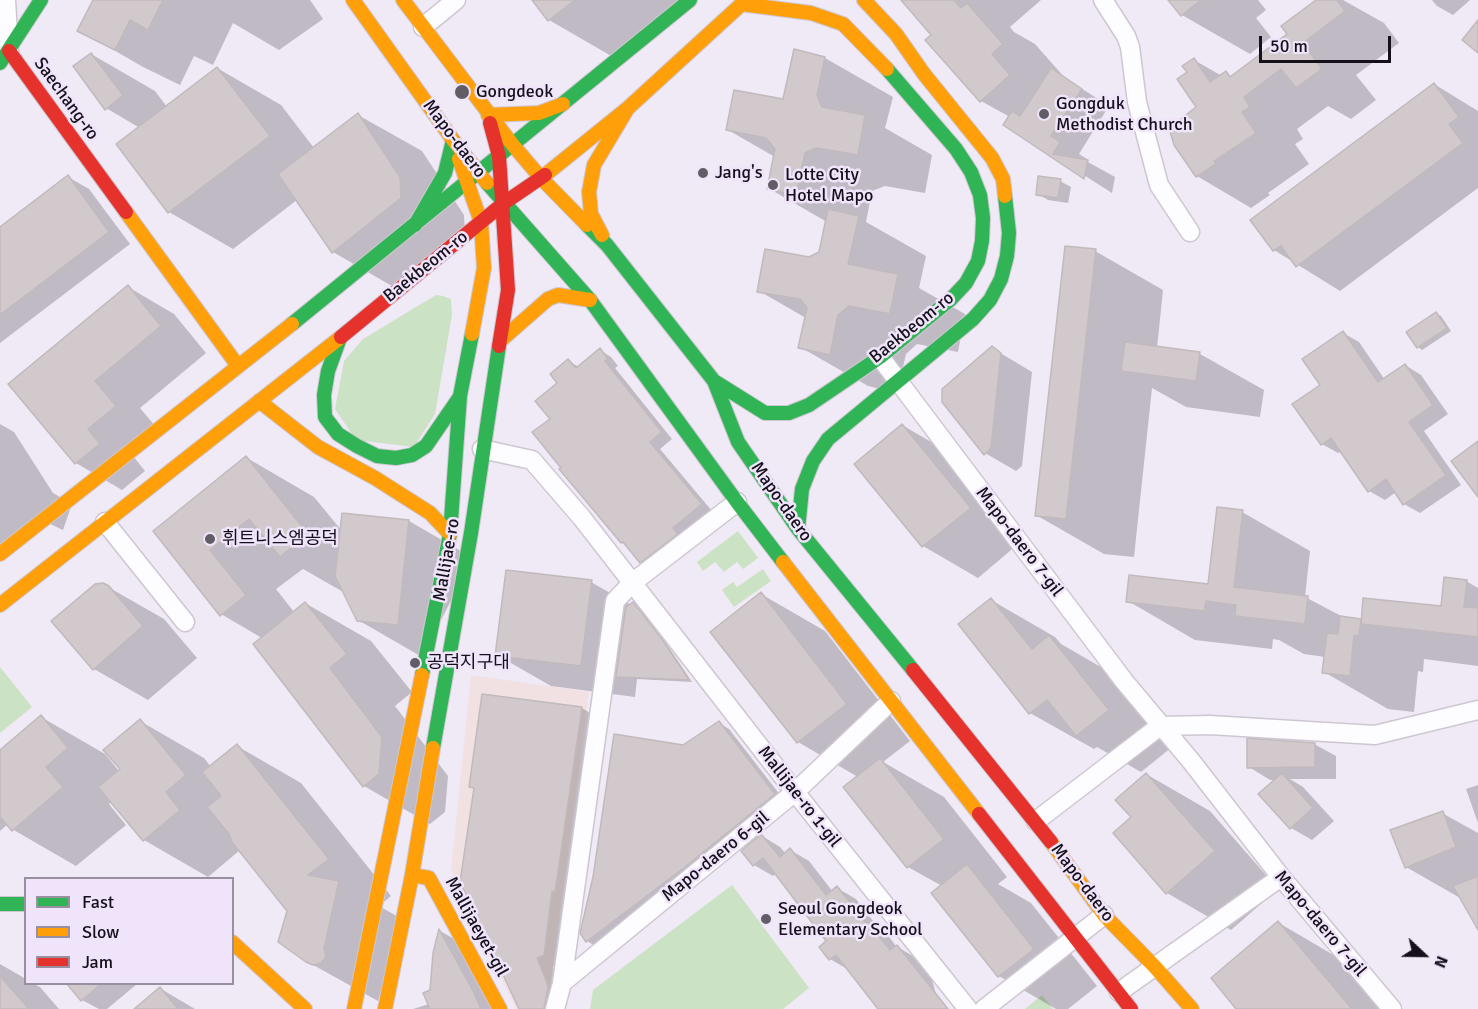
<!DOCTYPE html>
<html>
<head>
<meta charset="utf-8">
<style>
	body { margin:0 }
	#map { position:relative; width:1478px; height:1009px; overflow:hidden; background:#f0e9f6; font-family:Signika,sans-serif }
	canvas { display:block }
	.legend { position:absolute; left:24px; top:877px; width:210px; height:108px; box-sizing:border-box; background:#f0e4fb; border:2px solid #988fa1; margin:0; padding:8px 10px; list-style:none; font-size:18px; color:#15101a }
	.legend li { display:flex; align-items:center; gap:12px; height:30px }
	.legend b { width:30px; border:2px solid #988fa1 }
	.north { position:absolute; left:1394px; top:925px; width:60px; height:60px; -webkit-text-stroke:4px #f0e4fb; paint-order:stroke; rotate:112deg; font-size:16px; font-weight:700; line-height:24px; text-align:center; color:#15101a }
	.north::after { content:''; display:block; margin:auto; width:21px; height:27px; background:#15101a; clip-path:polygon(50% 0,100% 100%,50% 72%,0 100%) }
	.scale { position:absolute; left:1259px; top:36px; width:132px; height:27px; box-sizing:border-box; border:3px solid #15101a; border-top:0; padding-left:8px; font-size:18px; line-height:21px; white-space:nowrap; color:#15101a; -webkit-text-stroke:4px #f0e4fb; paint-order:stroke }
</style>
</head>
<body>
<div id="map">
<canvas width="1478" height="1009"></canvas>
<ul class="legend">
<li><b style="height:8px;background:#30b455"></b>Fast</li>
<li><b style="height:8px;background:#ff9f0a"></b>Slow</li>
<li><b style="height:8px;background:#e5322d"></b>Jam</li>
</ul>
<div class="north">N</div>
<div class="scale">50 m</div>
</div>
<script>
const ctx = document.querySelector('canvas').getContext('2d');
ctx.lineJoin = 'round';
function fillPath(path, color) { ctx.fillStyle = color; ctx.fill(path, 'evenodd'); }
const poly = rows => new Path2D(rows.map(r => 'M' + r).join(''));
function trace(path, color, width, dash) { ctx.strokeStyle = color; ctx.lineWidth = width; ctx.lineCap = dash ? 'butt' : 'round'; ctx.setLineDash(dash || []); ctx.stroke(path); }
function drawText(font, color, halo, rows, align = 'center') {
  ctx.font = font + ' Signika,"Noto Sans KR",sans-serif'; ctx.lineWidth = 5; ctx.setLineDash([]); ctx.textBaseline = 'middle'; ctx.strokeStyle = halo; ctx.fillStyle = color; for (const [text, x, y, turn = 0] of rows) {
    ctx.save(); ctx.translate(x, y); ctx.rotate((+turn || 0) * Math.PI / 180); ctx.textAlign = isNaN(turn) ? turn : align; if (halo) ctx.strokeText(text, 0, 0); ctx.fillText(text, 0, 0); ctx.restore();
  }
}
const commercial = poly([
	[471,675,589,692,547,1009,516,1009,451,870]
]);
const green = poly([
	[436,295,443,296,451,299,452,315,435,414,414,447,356,440,335,409,344,361,363,339],
	[738,531,758,558,743,569,737,562,724,572,715,562,703,571,697,562],
	[763,569,771,581,734,607,722,590,733,582,737,587],
	[0,667,32,707,0,733],
	[732,885,809,988,783,1009,590,1009,593,990],
	[1042,995,1053,1009,1025,1009]
]);
const shadow = poly([
	[95,0,310,0,323,19,279,50,233,23,213,65,194,56,180,85,143,67,79,30],
	[533,0,684,0,613,57,549,20],
	[903,0,1041,0,1010,27,1014,32,1035,44,1065,78,1109,106,1079,154,1087,159,1086,161,1115,177,1112,193,1005,125,1010,117,981,101,933,35],
	[1170,0,1258,0,1266,10,1256,18,1271,37,1250,54,1182,15],
	[1318,0,1343,0,1384,23,1399,43,1356,75,1376,100,1351,119,1328,106,1297,129,1303,139,1295,144,1309,164,1268,193,1270,195,1251,208,1197,176,1198,107,1189,73,1194,60,1222,76,1226,73,1233,77,1289,35],
	[1432,0,1470,0,1453,15,1437,6],
	[795,51,825,58,893,97,885,128,932,155,925,193,885,186,872,191,866,222,926,256,919,288,965,314,958,352,917,344,906,354,897,393,868,386,800,347,806,318,759,291,820,253,827,222,768,188,775,157,728,130,784,100],
	[91,54,155,91,167,107,217,68,281,105,314,148,358,115,422,151,464,215,465,235,397,289,333,252,297,200,233,249,169,212,140,128,106,108],
	[1434,84,1478,111,1478,188,1340,291,1274,250],
	[68,177,89,189,130,244,0,343,0,229],
	[1060,181,1071,187,1068,203,1048,200,1038,194],
	[1095,251,1163,290,1157,348,1200,354,1264,390,1260,417,1186,407,1152,388,1134,557,1104,554,1036,515],
	[128,287,174,314,206,353,140,408,161,433,133,456,145,471,122,490,76,463,11,384],
	[1436,314,1441,316,1451,331,1422,350,1418,347],
	[1343,333,1359,342,1385,380,1405,365,1421,375,1448,414,1424,431,1461,485,1420,513,1404,504,1396,492,1385,500,1369,491,1342,451,1338,453,1322,444,1322,386],
	[992,348,1032,372,1022,466,1016,471,985,453],
	[600,350,611,357,618,366,615,368,672,439,660,449,712,511,652,568,641,562,628,545,622,542,552,419,559,383,568,361,579,367],
	[0,424,14,432,53,493,72,504,63,530,44,521,0,555],
	[902,425,957,457,1024,539,978,578,923,546,856,464],
	[247,458,314,497,342,531,343,514,409,521,473,558,422,657,358,620,345,593,303,569,276,589,294,612,305,603,371,641,412,692,395,706,448,776,445,812,430,824,364,786,262,638,221,614,155,531],
	[1242,512,1310,551,1305,597,1345,618,1362,621,1443,608,1466,581,1478,588,1478,666,1424,659,1423,672,1418,671,1414,712,1388,709,1324,672,1325,657,1304,654,1279,640,1273,639,1272,649,1195,640,1128,601,1209,585],
	[591,582,631,605,633,604,646,613,645,616,666,643,692,682,637,679,635,697,551,686,497,655],
	[108,587,164,619,197,658,148,700,94,669],
	[761,594,825,631,910,741,883,762,944,797,1007,877,998,884,1031,903,1097,986,1068,1009,1056,1009,999,976,933,893,942,886,908,867,845,788,858,777,798,742],
	[991,600,1055,637,1061,644,1113,674,1172,747,1141,772,1097,747,1094,749,1030,713],
	[582,708,598,718,560,964,553,967,564,996,563,1009,520,1009,475,789,471,787],
	[41,717,105,754,119,771,140,721,204,758,211,767,237,746,301,783,391,896,379,906,402,919,378,1001,306,961,288,910,240,850,208,877,144,840,112,801,109,804,126,825,76,866,12,829,8,824,0,831,0,752],
	[719,723,729,729,784,800,597,947,587,941,683,747],
	[1314,744,1336,756,1336,779,1290,779,1303,787,1334,821,1312,840,1291,828,1277,780,1270,780,1249,767],
	[1146,774,1210,811,1278,889,1231,930,1167,893,1115,833,1133,817],
	[1478,785,1478,823,1466,789],
	[1442,813,1478,833,1478,927,1462,899,1406,867],
	[762,836,780,847,786,854,790,850,809,861,833,892,837,888,856,899,880,930,887,934,896,946,916,958,931,976,940,1009,880,1009,849,970,830,959,821,947,828,942,776,873,773,876,754,865],
	[1279,923,1342,960,1383,1009,1238,1009],
	[440,931,465,945,499,1009,413,1009,429,1004,434,953],
	[0,964,26,979,26,984,34,984,40,987,59,1009,0,1009],
	[69,984,137,984,107,1009,99,1009,82,1000],
	[161,989,195,1009,136,1009]
]);
const building = poly([
	[93,0,163,0,148,30,130,20,115,50,77,31,93,0],
	[532,0,575,0,548,21,532,0],
	[901,0,954,0,961,8,967,3,1003,44,992,54,1010,75,980,102,925,40,931,35,901,0],
	[1168,0,1201,0,1181,16,1168,0],
	[1316,0,1337,0,1345,11,1303,43,1322,69,1296,88,1281,69,1244,97,1250,107,1242,112,1256,133,1214,161,1216,164,1196,177,1174,145,1169,128,1196,107,1177,79,1187,72,1182,66,1194,58,1210,82,1226,71,1230,77,1287,34,1281,26,1316,0],
	[1478,20,1478,53,1462,40,1478,20],
	[794,49,825,57,817,95,822,107,865,115,858,155,816,148,805,153,796,195,767,189,775,149,766,138,726,130,734,90,783,99,794,49],
	[91,53,123,95,105,110,73,66,91,53],
	[217,67,270,136,168,213,116,144,217,67],
	[1051,68,1082,89,1051,136,1060,142,1053,154,1088,160,1084,179,1003,125,1012,111,1020,116,1051,68],
	[1434,83,1459,117,1449,124,1463,143,1296,267,1281,246,1273,251,1250,220,1434,83],
	[358,113,400,177,401,198,332,253,278,174,358,113],
	[68,175,109,232,0,315,0,227,68,175],
	[1038,176,1061,179,1058,198,1036,195,1038,176],
	[828,209,859,216,848,264,898,274,890,314,849,306,838,315,830,355,798,348,807,308,800,299,757,292,765,249,809,257,819,252,828,209],
	[1065,246,1096,249,1066,519,1035,516,1065,246],
	[128,285,161,326,95,381,116,406,88,429,100,444,75,464,8,384,128,285],
	[1436,312,1447,328,1417,348,1406,332,1436,312],
	[1343,331,1378,382,1405,364,1433,405,1409,422,1446,475,1403,505,1386,479,1368,492,1331,438,1321,445,1292,404,1320,385,1302,359,1343,331],
	[1125,342,1200,352,1196,381,1121,371,1125,342],
	[992,346,1001,353,991,448,984,455,942,402,942,389,992,346],
	[600,348,608,359,605,361,662,432,650,442,702,504,673,528,678,534,640,563,623,542,621,543,570,482,559,469,561,468,532,432,550,419,535,401,557,383,550,374,568,359,576,368,600,348],
	[902,424,971,508,922,547,854,464,902,424],
	[1478,441,1478,497,1451,461,1478,441],
	[246,456,308,534,280,557,249,519,210,550,246,595,220,616,153,531,246,456],
	[1217,507,1243,510,1234,587,1308,596,1305,624,1235,616,1236,605,1220,603,1206,601,1204,611,1126,602,1129,575,1208,584,1217,507],
	[342,513,409,520,398,625,357,621,335,576,342,513],
	[506,570,592,580,581,666,495,656,506,570],
	[1444,577,1467,580,1464,607,1478,608,1478,637,1361,624,1363,598,1441,606,1444,577],
	[103,583,109,586,143,626,93,670,51,621,95,584,103,583],
	[761,592,847,704,797,743,710,632,761,592],
	[991,598,1032,649,1049,635,1109,710,1076,736,1047,700,1029,714,958,624,991,598],
	[305,602,347,654,330,668,382,737,379,774,363,787,253,644,305,602],
	[633,602,662,639,689,680,616,677,626,607,633,602],
	[1340,616,1361,619,1359,636,1354,635,1350,676,1322,673,1327,633,1338,634,1340,616],
	[482,694,582,707,555,892,552,891,544,955,537,958,548,986,544,1009,519,1009,460,882,474,788,469,787,482,694],
	[41,715,68,748,46,767,63,787,12,831,0,817,0,750,41,715],
	[140,719,186,775,166,792,180,810,143,841,98,787,120,769,103,750,140,719],
	[719,721,775,794,685,867,586,942,580,933,593,877,614,734,683,745,719,721],
	[1247,738,1315,743,1315,767,1247,768,1247,738],
	[237,744,329,859,308,875,339,881,324,949,326,957,321,963,313,965,306,962,278,942,287,911,232,842,229,834,207,807,221,796,202,772,237,744],
	[880,758,944,839,907,868,843,787,880,758],
	[1146,773,1215,851,1166,894,1113,833,1131,817,1115,800,1146,773],
	[1282,773,1313,808,1290,829,1258,794,1282,773],
	[1443,811,1456,847,1405,868,1390,830,1443,811],
	[761,834,780,857,790,848,826,895,837,886,866,923,868,922,890,950,897,945,948,1009,878,1009,836,955,829,960,819,947,826,941,763,858,753,866,741,851,761,834],
	[967,864,1034,949,998,977,931,893,967,864],
	[1478,876,1478,930,1453,886,1478,876],
	[1278,921,1352,1009,1236,1009,1211,978,1278,921],
	[439,929,473,991,481,1009,430,1009,423,993,430,990,433,953,439,929],
	[0,976,16,994,29,1009,0,1009,0,976],
	[67,984,101,984,81,1001,67,984],
	[160,987,178,1009,134,1009,160,987]
]);
const street = poly([
	[6,0,9,51],
	[1103,0,1126,36,1130,47,1137,102,1159,185,1190,232],
	[423,27,456,0],
	[880,357,1124,681,1191,761,1281,877,1392,1009],
	[482,449,532,460,582,518,795,792,968,1009],
	[105,522,185,622],
	[1036,821,1160,726,1210,725,1375,735,1478,710],
	[562,983,795,792,891,701],
	[1119,992,1281,877],
	[555,1009,562,983,615,601,632,583,737,502],
	[984,1009,1104,915]
]);
const fast = poly([
	[0,63,41,0],
	[487,183,590,300,737,502,783,562],
	[415,225,445,173,453,140],
	[587,225,607,245,714,381,738,442,798,529,913,670],
	[292,324,690,0],
	[340,338,328,371,324,395,325,417,338,434,357,446,377,456,396,458,412,455,426,446,459,398],
	[714,381,765,413,789,413,809,405,880,357,951,299,966,283,978,261,982,241,983,218,980,195,971,172,956,149,887,69],
	[798,529,802,489,813,461,828,439,973,319,990,300,1001,279,1007,256,1009,233,1005,196],
	[422,675,450,534,460,396,472,334],
	[433,748,471,533,499,346],
	[0,904,26,904]
]);
const slow = poly([
	[353,0,453,140,487,183],
	[403,0,512,144,541,178,587,225],
	[864,0,896,34,924,74,992,158,1003,179,1005,196],
	[741,4,811,13,843,24,887,69],
	[488,115,539,113,563,104],
	[459,159,481,222,484,268,472,334],
	[545,175,628,108,746,0],
	[126,212,238,366],
	[602,235,591,214,589,192,594,165,628,108],
	[500,341,548,299,558,295,590,300],
	[259,401,318,447,375,478,430,513,450,534],
	[0,554,292,324],
	[783,562,979,814],
	[0,605,341,337],
	[1051,842,1104,915,1155,967,1192,1009],
	[412,875,429,878,500,1009],
	[232,942,305,1009],
	[354,1009,422,675],
	[385,1009,412,875,433,748]
]);
const jam = poly([
	[9,51,126,212],
	[490,123,499,156,508,290,499,346],
	[341,337,504,203,545,175],
	[913,670,1051,842],
	[979,814,1131,1009]
]);
const markers = [
	[462,92,8,"#625c67"],
	[1044,114,6,"#625c67"],
	[703,173,6,"#625c67"],
	[773,185,6,"#625c67"],
	[210,539,6,"#625c67"],
	[415,663,6,"#625c67"],
	[766,919,6,"#625c67"]
];
const poiNames = [
	["Gongdeok",476,92],
	["Gongduk",1056,104],
	["Methodist Church",1056,125],
	["Jang's",715,173],
	["Lotte City",785,175],
	["Hotel Mapo",785,196],
	["휘트니스엠공덕",222,539],
	["공덕지구대",427,663],
	["Seoul Gongdeok",778,909],
	["Elementary School",778,930]
];
const streetNames = [
	["Saechang-ro",66,99,54],
	["Mapo-daero",454,139,53],
	["Baekbeom-ro",426,267,-39],
	["Baekbeom-ro",912,328,-39],
	["Mapo-daero",781,502,55],
	["Mapo-daero 7-gil",1019,542,53],
	["Mallijae-ro",447,560,-80],
	["Mallijae-ro 1-gil",799,797,52],
	["Mapo-daero 6-gil",716,857,-39],
	["Mapo-daero",1082,883,53],
	["Mapo-daero 7-gil",1320,924,50],
	["Mallijaeyet-gil",476,927,61]
];
fillPath(commercial, '#f1e1e2');
fillPath(green, '#cce2c4');
fillPath(shadow, '#0003');
fillPath(building, '#d2c9cc');
trace(building, '#c1b9bc', 1.5);
trace(street, '#cdc7d2', 21);
trace(fast, '#cdc7d2', 16);
trace(slow, '#cdc7d2', 16);
trace(jam, '#cdc7d2', 16);
trace(street, '#fdfcfe', 18);
trace(fast, '#30b455', 14);
trace(slow, '#ff9f0a', 14);
trace(jam, '#e5322d', 14);
for (const [x, y, r, color] of markers) { const dot = new Path2D(); dot.arc(x, y, r, 0, 2 * Math.PI); ctx.fillStyle = color; ctx.fill(dot); trace(dot, '#f0e4fb', 2); }
drawText('18px', '#15101a', '#f0e4fb', poiNames, 'left');
drawText('18px', '#15101a', '#f0e4fb', streetNames);
</script>
</body>
</html>
